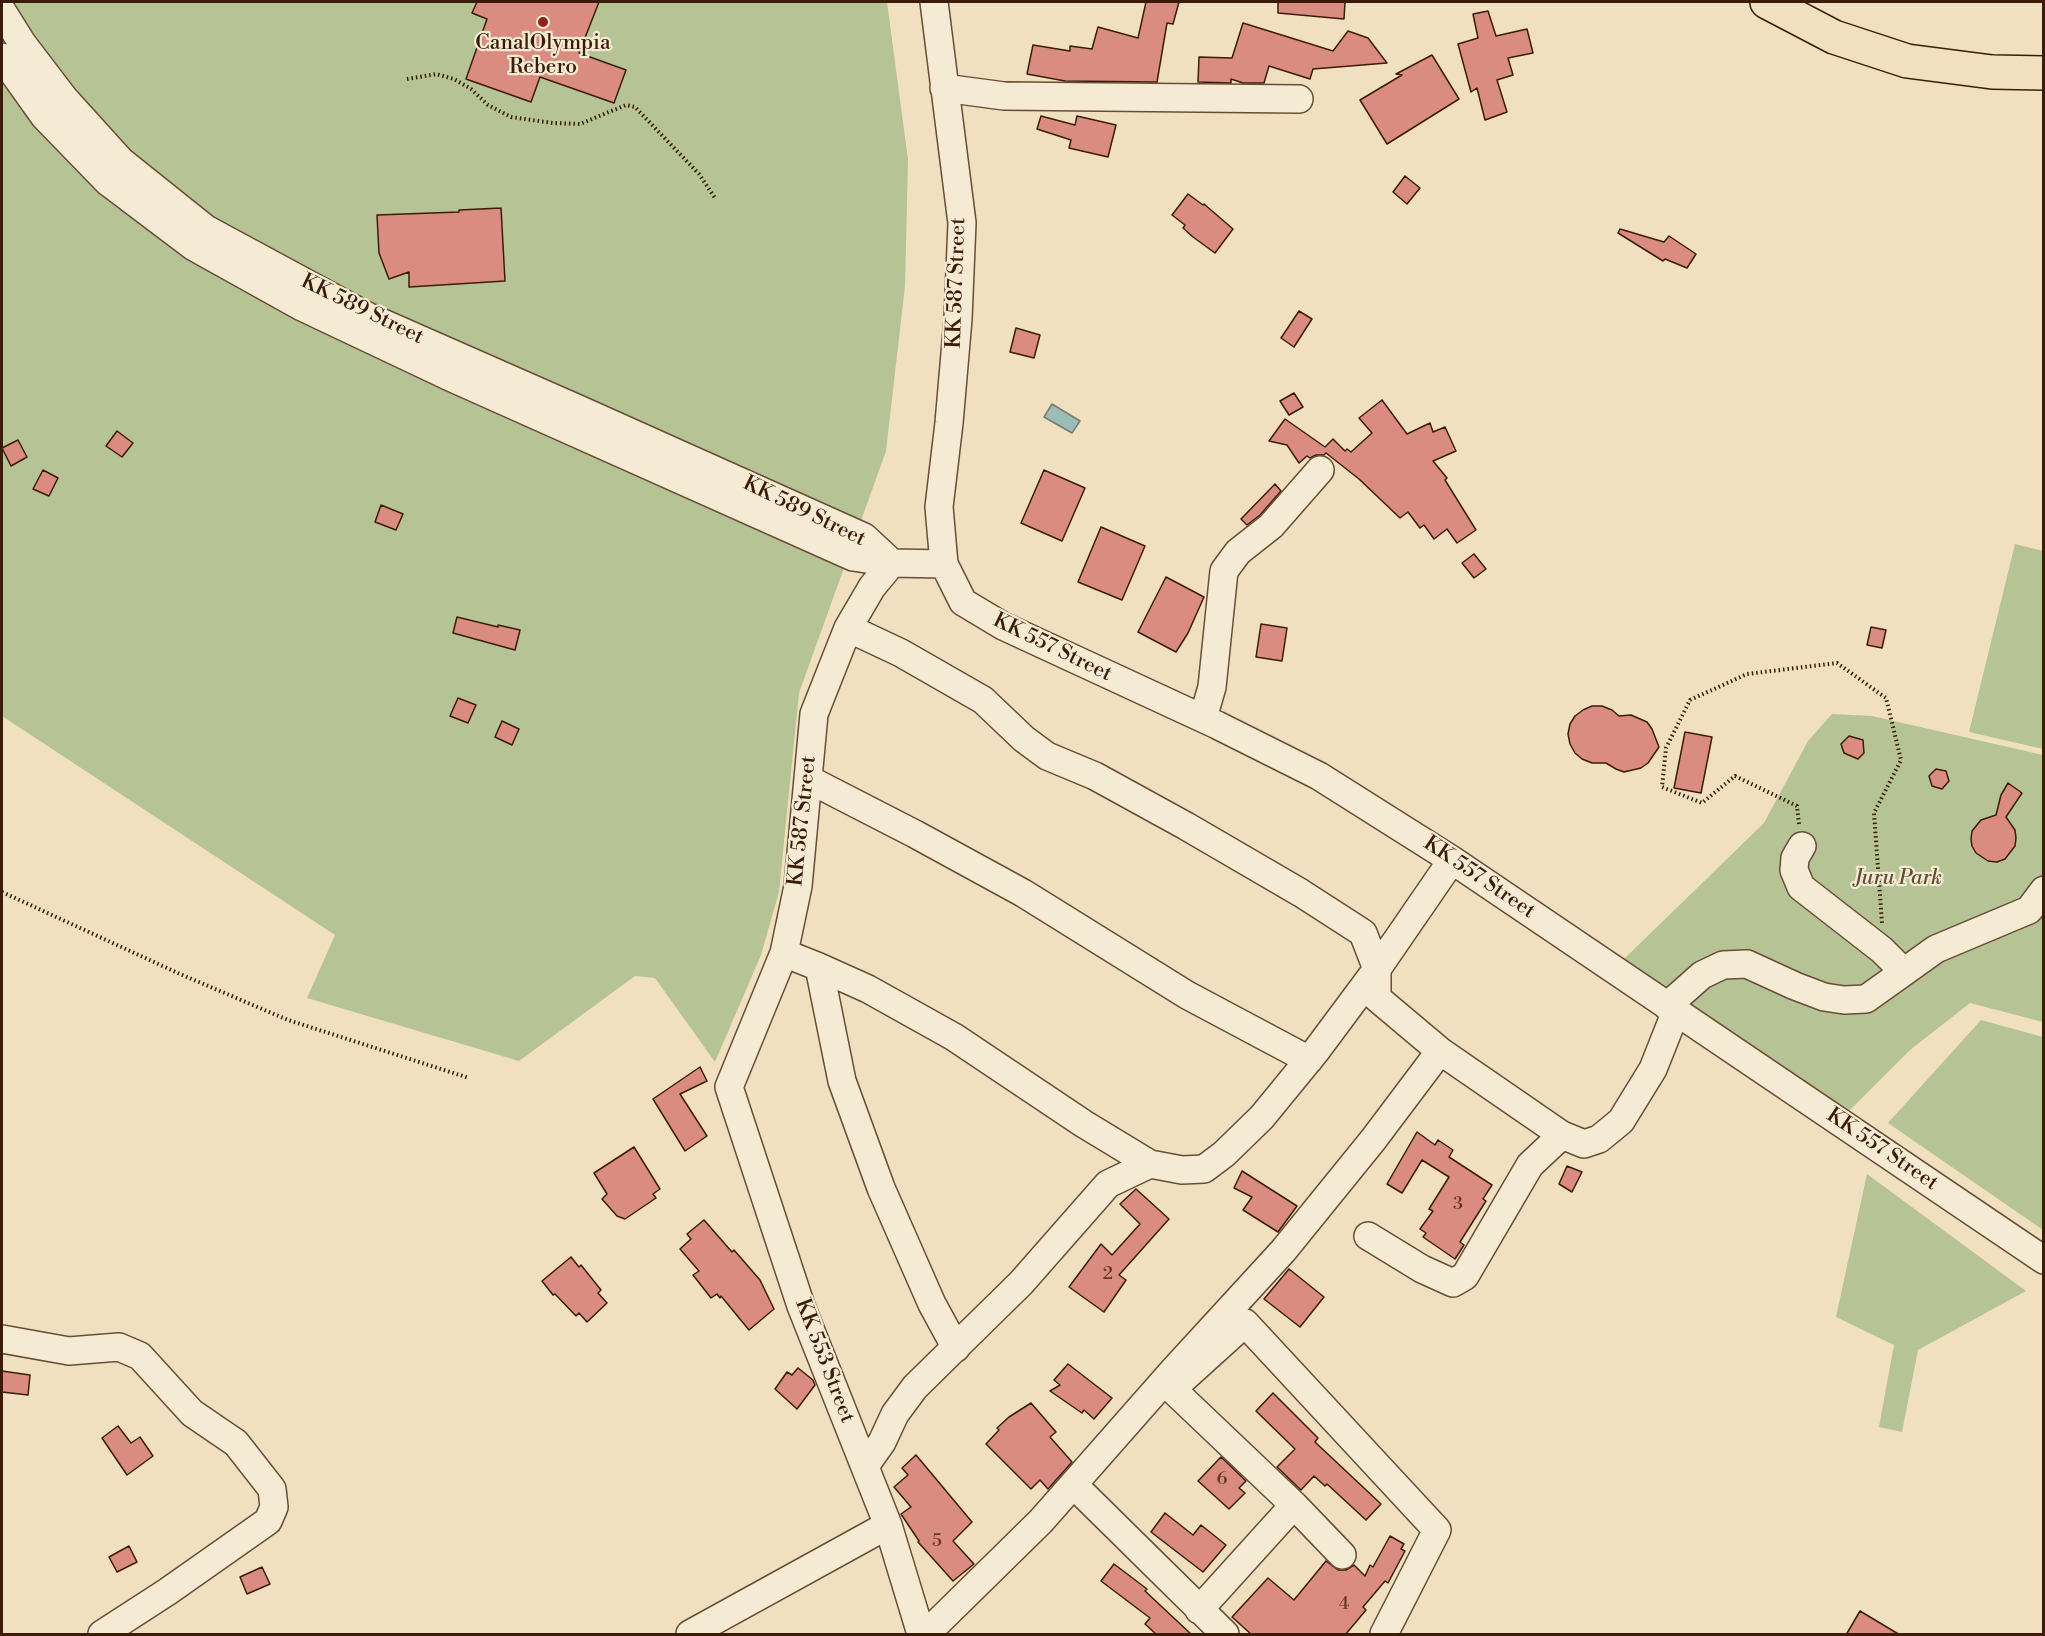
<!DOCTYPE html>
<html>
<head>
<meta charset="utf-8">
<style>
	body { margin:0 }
	#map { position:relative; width:2045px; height:1636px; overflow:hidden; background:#f0e0bf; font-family:"Libre Bodoni",serif }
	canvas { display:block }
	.frame { position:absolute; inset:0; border:3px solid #3b1c09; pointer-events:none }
</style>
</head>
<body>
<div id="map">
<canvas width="2045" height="1636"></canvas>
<div class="frame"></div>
</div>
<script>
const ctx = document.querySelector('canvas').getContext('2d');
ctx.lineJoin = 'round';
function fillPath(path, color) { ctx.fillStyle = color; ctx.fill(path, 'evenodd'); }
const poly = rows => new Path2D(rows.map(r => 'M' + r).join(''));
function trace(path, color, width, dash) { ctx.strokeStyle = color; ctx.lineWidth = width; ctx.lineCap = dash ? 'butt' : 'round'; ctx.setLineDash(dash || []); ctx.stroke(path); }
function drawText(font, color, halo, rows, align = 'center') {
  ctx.font = font + ' "Libre Bodoni",serif'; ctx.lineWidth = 4.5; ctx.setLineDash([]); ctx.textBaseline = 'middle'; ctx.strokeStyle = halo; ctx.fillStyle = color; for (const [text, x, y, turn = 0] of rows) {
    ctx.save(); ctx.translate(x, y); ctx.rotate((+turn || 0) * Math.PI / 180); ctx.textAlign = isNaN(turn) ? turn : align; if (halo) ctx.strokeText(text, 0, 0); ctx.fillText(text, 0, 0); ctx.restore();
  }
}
const green = poly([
	[2,2,887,2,908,160,905,286,886,451,799,693,779,892,761,955,715,1062,655,978,635,976,519,1061,307,998,335,935,2,716],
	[2015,544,2043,551,2043,749,1969,732],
	[1832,714,1872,716,2043,755,2043,1022,1970,1003,1910,1050,1843,1117,1623,960,1764,823,1808,741],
	[1981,1020,2043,1037,2043,1230,1888,1123],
	[1867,1174,2026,1291,1918,1350,1902,1432,1879,1427,1894,1345,1836,1317]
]);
const water = poly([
	[1052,404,1080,421,1072,433,1044,417,1052,404]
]);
const building = poly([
	[477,2,599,2,579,53,626,70,614,103,540,77,531,102,466,79,487,19,472,13,477,2],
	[1146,2,1179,2,1173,24,1167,23,1157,82,1065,81,1027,74,1033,45,1070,51,1070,46,1092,49,1098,27,1138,38,1146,2],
	[1278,2,1345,2,1344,19,1278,13,1278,2],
	[1488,11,1496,36,1527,29,1533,53,1508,58,1513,75,1497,80,1507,112,1485,120,1477,88,1471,92,1458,44,1478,38,1473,14,1488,11],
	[1243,23,1333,51,1348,31,1368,38,1387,63,1313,69,1310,79,1269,66,1264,83,1243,83,1231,79,1231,83,1198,82,1199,57,1232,58,1243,23],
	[1432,55,1459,99,1387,144,1360,100,1402,75,1396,74,1432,55],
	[1041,116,1075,125,1077,116,1116,125,1108,157,1069,148,1071,140,1037,129,1041,116],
	[1405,176,1420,188,1407,204,1393,192,1405,176],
	[1188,194,1203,205,1204,204,1233,229,1215,253,1193,237,1183,228,1185,225,1172,215,1188,194],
	[501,208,505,281,409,287,409,272,389,279,379,253,377,215,459,212,459,210,501,208],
	[1620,229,1664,242,1669,236,1696,254,1687,268,1665,259,1663,261,1618,233,1620,229],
	[1299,311,1312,319,1294,347,1281,338,1299,311],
	[1016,328,1040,335,1034,358,1010,352,1016,328],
	[1294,393,1303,407,1289,415,1280,401,1294,393],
	[1382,400,1407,434,1430,423,1433,432,1445,427,1456,451,1433,461,1447,478,1445,480,1476,530,1457,543,1447,529,1434,539,1424,525,1420,528,1408,512,1400,518,1359,479,1326,453,1324,455,1316,455,1310,458,1307,456,1299,463,1287,445,1269,441,1285,419,1325,447,1333,439,1345,451,1347,449,1351,452,1372,433,1359,418,1382,400],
	[117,431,133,443,122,457,106,446,117,431],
	[18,440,27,457,11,466,2,448,18,440],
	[43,470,58,478,49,496,33,489,43,470],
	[1044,470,1085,488,1062,541,1021,523,1044,470],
	[1275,484,1281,491,1260,515,1247,525,1241,519,1275,484],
	[381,505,403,514,396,530,375,522,381,505],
	[1101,527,1145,546,1122,600,1078,582,1101,527],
	[1474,554,1486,569,1474,578,1462,563,1474,554],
	[1166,577,1204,597,1188,633,1176,652,1138,632,1166,577],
	[457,617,498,627,498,625,520,630,515,650,453,633,457,617],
	[1261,624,1287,628,1282,661,1256,657,1261,624],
	[1871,627,1886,630,1882,648,1867,645,1871,627],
	[458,698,476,705,468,723,450,716,458,698],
	[1592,706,1602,706,1612,710,1619,716,1631,715,1647,722,1652,729,1659,747,1648,763,1641,768,1624,772,1616,769,1606,763,1592,763,1582,759,1575,753,1570,744,1568,734,1570,724,1575,716,1583,710,1592,706],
	[502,721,519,729,512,745,495,737,502,721],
	[1685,732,1712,737,1701,793,1674,788,1685,732],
	[1849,736,1863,740,1864,753,1858,759,1844,753,1841,744,1849,736],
	[1936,769,1946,771,1949,781,1942,789,1932,786,1929,776,1936,769],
	[2008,783,2022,793,2006,817,2015,830,2016,838,2015,846,2005,859,1997,862,1988,861,1976,853,1972,846,1971,839,1972,831,1981,820,1996,815,2001,795,2008,783],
	[700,1067,707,1081,680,1094,707,1136,685,1151,653,1099,700,1067],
	[1417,1132,1435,1145,1438,1140,1453,1150,1449,1157,1492,1185,1483,1199,1486,1201,1460,1242,1464,1245,1455,1259,1423,1237,1426,1233,1420,1229,1433,1211,1429,1209,1449,1177,1422,1160,1402,1193,1387,1184,1417,1132],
	[634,1147,660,1189,653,1194,656,1198,625,1219,617,1216,602,1199,607,1194,594,1173,634,1147],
	[1567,1166,1582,1172,1572,1192,1559,1184,1567,1166],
	[1242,1171,1297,1206,1278,1232,1243,1210,1252,1197,1234,1188,1242,1171],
	[1136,1189,1169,1219,1119,1275,1126,1280,1104,1312,1069,1287,1101,1244,1112,1255,1140,1224,1120,1204,1136,1189],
	[704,1220,732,1252,734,1250,760,1280,774,1309,749,1330,721,1296,720,1298,717,1294,711,1298,693,1275,699,1271,680,1249,691,1239,687,1234,704,1220],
	[571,1257,579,1267,581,1265,601,1290,598,1293,607,1303,587,1322,579,1313,576,1316,555,1294,553,1295,542,1281,571,1257],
	[1289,1269,1324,1297,1300,1327,1264,1299,1289,1269],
	[1068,1364,1112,1398,1094,1419,1084,1410,1082,1413,1050,1391,1060,1385,1054,1380,1068,1364],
	[798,1368,813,1380,815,1385,797,1409,775,1389,787,1372,792,1375,798,1368],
	[2,1371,30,1375,28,1395,2,1392,2,1371],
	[1273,1393,1318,1438,1315,1442,1381,1504,1366,1520,1327,1484,1325,1486,1314,1476,1301,1490,1277,1467,1295,1449,1256,1411,1273,1393],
	[1031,1403,1056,1432,1050,1437,1072,1462,1048,1489,1040,1480,1031,1489,986,1444,999,1430,997,1428,1009,1417,1031,1403],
	[118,1426,131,1443,140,1437,153,1456,127,1475,102,1438,118,1426],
	[916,1455,972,1522,953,1541,974,1564,953,1581,918,1542,919,1541,901,1514,911,1507,894,1487,908,1475,902,1468,916,1455],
	[1221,1457,1246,1481,1239,1488,1245,1493,1229,1509,1198,1481,1221,1457],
	[1165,1513,1193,1535,1201,1525,1226,1545,1203,1572,1151,1532,1165,1513],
	[1390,1536,1404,1544,1401,1549,1405,1551,1388,1583,1385,1581,1363,1607,1366,1610,1345,1635,1252,1635,1232,1617,1268,1578,1294,1600,1326,1561,1338,1570,1346,1570,1354,1565,1365,1576,1370,1565,1373,1567,1390,1536],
	[129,1546,137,1562,117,1572,109,1557,129,1546],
	[1114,1564,1147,1589,1145,1591,1192,1635,1157,1635,1145,1624,1150,1618,1101,1581,1114,1564],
	[262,1567,270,1584,247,1594,240,1577,262,1567],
	[1860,1611,1900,1635,1846,1635,1860,1611]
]);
const path = poly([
	[407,79,436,74,454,79,471,89,488,105,511,117,553,123,580,124,626,105,635,107,699,174,715,198],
	[1799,824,1797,806,1735,776,1702,803,1662,787,1666,748,1690,700,1747,674,1837,663,1886,698,1901,760,1874,813,1882,923],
	[2,892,180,974,288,1020,469,1078]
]);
const minor = poly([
	[934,2,962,223,958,319,949,423,939,507,944,564,963,602,1003,626,1217,725,1319,776,1452,860,2044,1260],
	[2,11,22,43,64,98,121,161,206,229,367,316,583,411,864,537,892,563],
	[2,57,44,116,108,182,194,247,300,306,450,377,853,557,892,563,944,564],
	[944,88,1004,96,1299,99],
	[892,563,872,587,848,628,814,714,798,886,784,953,729,1087,801,1306,888,1525,921,1634],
	[848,628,901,653,983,700,1024,739,1047,756,1095,776,1186,826,1301,893,1363,933,1377,969,1316,1051,1262,1117,1224,1154,1204,1169,1182,1170,1150,1164,1108,1184,1021,1283,915,1387,895,1414,882,1442,865,1466],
	[1203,718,1212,687,1224,571,1238,552,1271,526,1320,470],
	[808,779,915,834,1023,893,1187,995,1309,1060],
	[1802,846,1795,858,1794,870,1801,887,1882,950,1904,972],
	[1452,860,1377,969,1377,998,1440,1051,1562,1135,1584,1144,1599,1139,1621,1121,1653,1069,1676,1011],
	[784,953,819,967,842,1081,881,1188,932,1304,956,1348],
	[819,967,868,989,954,1037,1084,1124,1150,1164],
	[1667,1006,1702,975,1723,965,1747,964,1795,986,1824,997,1844,1000,1866,999,1936,949,2029,910,2044,890],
	[1368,1236,1422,1269,1453,1283,1465,1276,1530,1165,1562,1135],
	[2,1339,69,1351,119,1347,140,1356,192,1413,236,1443,272,1489,274,1507,268,1521,167,1592,102,1634],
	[1083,1494,1225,1634],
	[1342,1555,1294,1505,1172,1389,1245,1323,1437,1530,1384,1634],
	[1199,1610,1294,1505],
	[690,1634,888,1525],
	[926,1634,1041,1521,1173,1371,1283,1251,1373,1140,1440,1051]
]);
const major = poly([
	[1767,2,1834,37,1907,61,1992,72,2044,73]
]);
const markers = [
	[543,22,6,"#8f2418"]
];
const numberNames = [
	["3",1458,1205],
	["2",1108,1275],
	["6",1222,1480],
	["5",937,1542],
	["4",1344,1605]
];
const poiNames = [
	["CanalOlympia",543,44],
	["Rebero",543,68]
];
const streetNames = [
	["KK 587 Street",957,283,-88],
	["KK 589 Street",362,310,26],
	["KK 589 Street",804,512,26],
	["KK 557 Street",1052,648,26],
	["KK 587 Street",803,821,-84],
	["KK 557 Street",1479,878,34],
	["KK 557 Street",1882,1150,34],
	["KK 553 Street",824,1361,69]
];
const parkNames = [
	["Juru Park",1898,879]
];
fillPath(green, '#b5c395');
fillPath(water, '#9bbdb6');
trace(water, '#757d71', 1.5);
fillPath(building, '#da8c80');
trace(building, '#3b1c09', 1.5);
trace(minor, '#684d36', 30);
trace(major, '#3b1c09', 36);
trace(path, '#3b1c09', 4, [1.5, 3]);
trace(minor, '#f5ebd5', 27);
trace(major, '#f0e0bf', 33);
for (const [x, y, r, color] of markers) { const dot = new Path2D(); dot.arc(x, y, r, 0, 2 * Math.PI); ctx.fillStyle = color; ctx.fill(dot); trace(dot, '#f5ebd5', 2); }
drawText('18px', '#633827', null, numberNames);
drawText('21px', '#3b1c09', '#f5ebd5', poiNames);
drawText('21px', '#3b1c09', '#f5ebd5', streetNames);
drawText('italic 21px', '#604e33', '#f5ebd5', parkNames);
</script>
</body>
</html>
